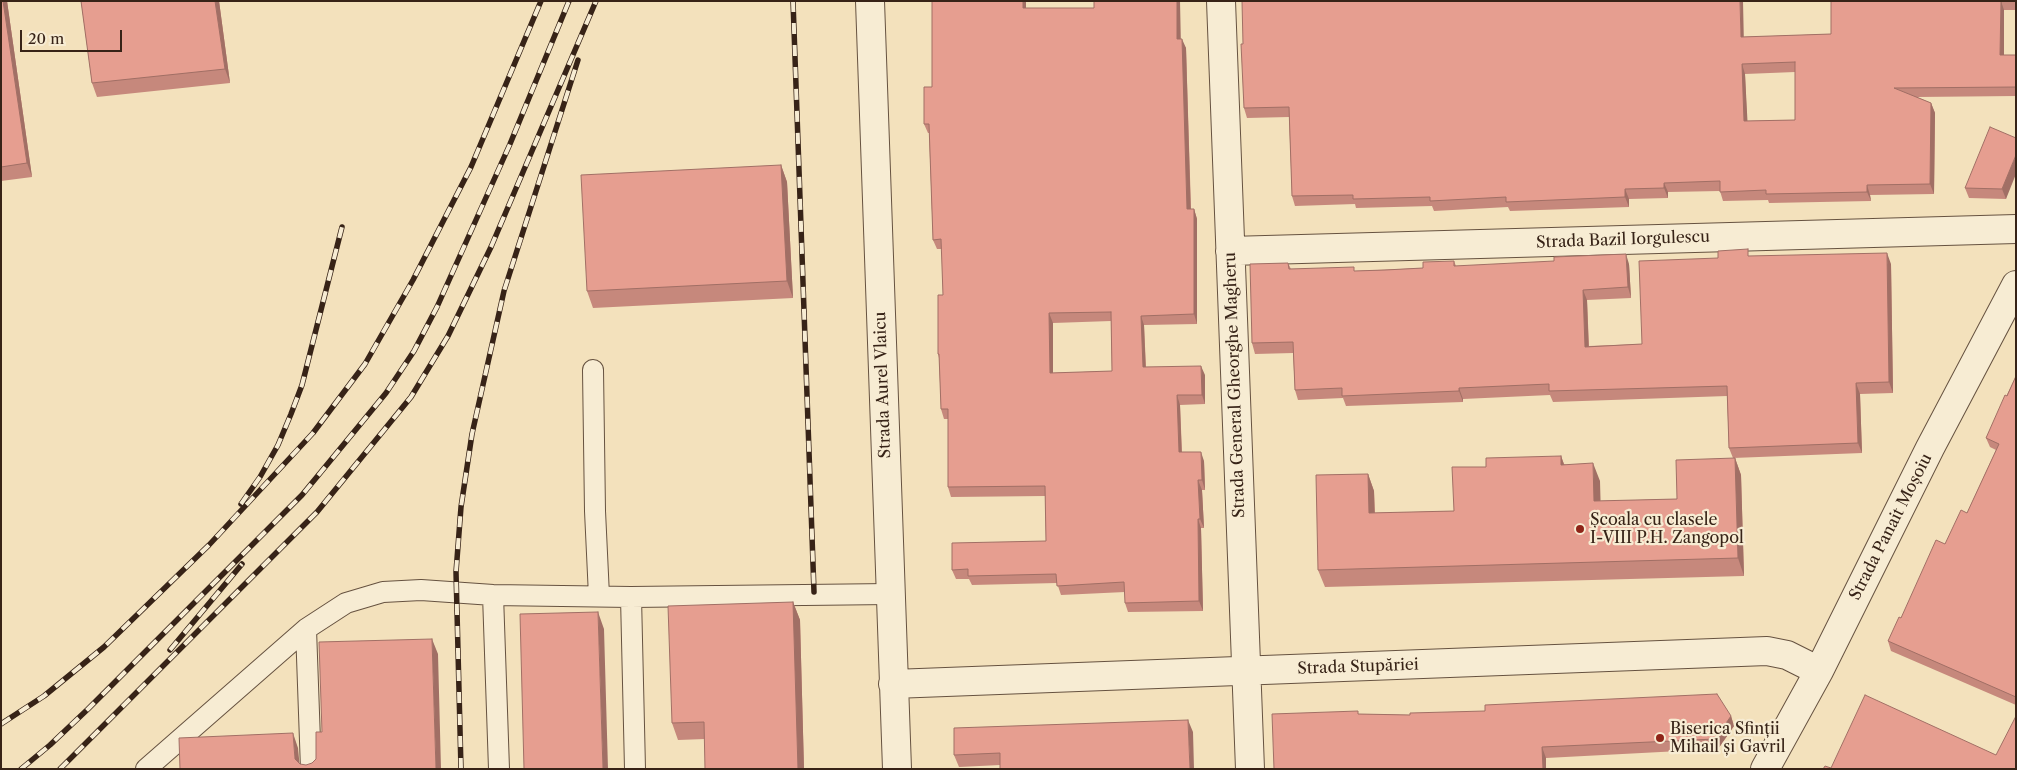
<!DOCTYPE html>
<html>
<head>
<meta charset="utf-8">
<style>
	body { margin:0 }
	#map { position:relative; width:2017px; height:770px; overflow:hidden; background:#f3e1bc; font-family:"Libre Caslon Text",serif }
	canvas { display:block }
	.frame { position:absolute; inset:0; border:2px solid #372317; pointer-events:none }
	.scale { position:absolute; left:20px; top:30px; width:102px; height:22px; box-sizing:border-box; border:2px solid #372317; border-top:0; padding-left:6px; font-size:15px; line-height:18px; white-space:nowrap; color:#372317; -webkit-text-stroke:4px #f7ecd3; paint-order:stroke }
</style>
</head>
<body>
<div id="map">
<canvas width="2017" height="770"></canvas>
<div class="frame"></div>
<div class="scale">20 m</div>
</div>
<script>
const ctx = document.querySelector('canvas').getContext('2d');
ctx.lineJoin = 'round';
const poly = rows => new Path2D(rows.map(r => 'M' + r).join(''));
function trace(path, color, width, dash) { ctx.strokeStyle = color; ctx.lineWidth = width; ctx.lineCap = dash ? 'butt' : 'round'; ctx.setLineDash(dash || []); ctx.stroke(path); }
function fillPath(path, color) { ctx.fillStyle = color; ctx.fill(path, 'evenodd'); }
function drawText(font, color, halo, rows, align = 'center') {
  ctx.font = font + ' "Libre Caslon Text",serif'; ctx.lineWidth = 4.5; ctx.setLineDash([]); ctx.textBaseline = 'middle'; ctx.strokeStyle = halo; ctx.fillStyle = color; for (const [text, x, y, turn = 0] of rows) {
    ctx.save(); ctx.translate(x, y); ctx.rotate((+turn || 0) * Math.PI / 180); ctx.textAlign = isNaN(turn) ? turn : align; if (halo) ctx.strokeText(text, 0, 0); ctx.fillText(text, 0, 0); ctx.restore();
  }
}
const lane = poly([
	[593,370,595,511,599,596],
	[493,595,499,769],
	[631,597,635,769],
	[306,629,311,769],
	[146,769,306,629,346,603,383,592,421,590,493,595,631,597,890,594]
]);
const street = poly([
	[870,1,897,769],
	[1221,1,1250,769],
	[1230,251,2016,229],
	[893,684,1767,651,1787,655,1819,671],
	[1765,769,1819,671,1930,448,2016,285]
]);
const rail = poly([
	[793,1,814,592],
	[241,504,260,477,278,445,291,414,302,385,342,227],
	[170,650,242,564],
	[1,724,44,696,104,647,209,545,313,433,365,364,413,280,471,167,541,1],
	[21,769,50,745,88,709,302,495,386,393,414,351,437,307,510,144,569,1],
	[60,769,317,512,411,397,448,336,491,247,596,1],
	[461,769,456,572,461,507,472,434,504,291,578,60]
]);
const wall = poly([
	[1,1,7,1,32,177,1,181],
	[81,1,219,1,230,83,97,97,92,83],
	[1026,1,1026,8,1180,39,1186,48,1191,209,1194,209,1197,219,1197,324,1144,325,1146,367,1205,375,1205,404,1180,405,1182,452,1204,461,1205,490,1202,490,1204,528,1201,528,1203,611,1128,612,1125,603,1125,592,1061,595,1057,583,972,585,969,579,956,579,952,570,1046,541,1045,496,951,497,948,487,948,419,944,419,941,409,939,358,938,354,943,295,942,249,937,249,933,240,929,133,928,133,924,124,932,87],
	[1111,321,1112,371,1053,373,1053,323],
	[1831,1,2016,1,2016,10,2004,10,2004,55,2016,55,2016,96,1917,97,1931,103,1935,113,1934,194,1870,195,1871,201,1769,203,1768,200,1723,201,1720,191,1668,192,1668,198,1629,199,1629,207,1510,211,1508,207,1434,211,1432,206,1356,208,1355,204,1295,206,1292,196,1289,117,1247,118,1244,108,1243,44,1744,37,1831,34],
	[1795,72,1795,120,1747,121,1745,74],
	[2016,138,2006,199,1969,198,1965,188],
	[781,165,787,182,793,298,593,308,587,291],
	[1750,256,1891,264,1893,393,1860,394,1862,453,1733,458,1729,448,1727,396,1553,402,1550,395,1463,399,1463,402,1346,406,1343,398,1298,400,1295,390,1293,353,1255,354,1252,343,1288,263,1291,269,1355,271,1423,268,1454,261,1456,266,1629,264,1631,298,1587,300,1589,346,1642,344,1718,258],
	[2016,376,2016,705,1891,651,1888,641,1945,544,1967,513,1996,450,1990,447,1986,438],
	[1561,456,1564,464,1600,481,1600,501,1677,499,1735,458,1741,475,1744,576,1325,587,1318,570,1368,474,1374,491,1375,513,1454,511,1486,467],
	[793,602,800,620,804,769,705,769,705,739,678,740,672,723],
	[1359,714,1410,715,1731,716,1734,726,1718,749,1546,758,1546,769,1274,769],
	[1193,732,1000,765,959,767,954,755]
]);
const shadedWall = poly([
	[3,1,7,1,32,177,27,163],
	[215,1,219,1,230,83,225,69],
	[1023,1,1026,1,1026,17,1023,8],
	[1177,1,1180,1,1181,48,1177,39],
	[1740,1,1743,1,1744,47,1741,37],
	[2001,1,2004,10,2004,65,2000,55],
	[1182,39,1186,48,1191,219,1187,209],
	[1742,64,1745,74,1748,131,1744,121],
	[1931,103,1935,113,1934,194,1930,184],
	[2016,155,2016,174,2006,199,2002,189],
	[781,165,787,182,793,298,787,281],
	[1664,183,1668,192,1668,198,1664,188],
	[1867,185,1870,195,1871,201,1867,192],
	[1625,189,1629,199,1629,207,1625,197],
	[1194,209,1197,219,1197,324,1194,314],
	[1887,253,1891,264,1893,393,1889,382],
	[1626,254,1629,264,1631,298,1628,287],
	[1583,290,1587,300,1589,357,1585,347],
	[1049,313,1053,323,1053,382,1050,373],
	[1141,316,1144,325,1146,377,1143,367],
	[1201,366,1205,375,1205,404,1202,395],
	[1856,383,1860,394,1862,453,1858,443],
	[1459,388,1463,399,1463,402,1459,391],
	[1177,395,1180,405,1182,462,1179,452],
	[1201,452,1204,461,1205,490,1202,480],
	[1561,456,1567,473,1561,465],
	[1735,458,1741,475,1744,576,1738,558],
	[1593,463,1600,481,1601,518,1594,501],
	[1368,474,1374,491,1375,530,1369,513],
	[1198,480,1202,490,1204,528,1200,519],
	[1198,519,1201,528,1203,611,1199,601],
	[793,602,800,620,804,769,798,769],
	[598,612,604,629,608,769,603,769],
	[432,639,438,654,441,769,436,769],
	[1731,716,1734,726,1718,749,1715,739],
	[1188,720,1193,732,1194,769,1190,769],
	[293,733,298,748,300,769,295,759],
	[1542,747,1546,758,1546,769,1543,769]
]);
const building = poly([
	[1,1,3,1,27,163,1,167,1,1],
	[81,1,215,1,225,69,92,83,81,1],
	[932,1,1023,1,1023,8,1094,8,1094,1,1177,1,1177,39,1182,39,1187,209,1194,209,1194,314,1141,316,1143,367,1201,366,1202,395,1177,395,1179,452,1201,452,1202,480,1198,480,1200,519,1198,519,1199,601,1125,603,1124,582,1057,586,1056,574,968,576,968,569,952,570,952,543,1046,541,1045,486,948,487,948,409,941,409,939,354,938,354,938,295,943,295,941,239,933,240,929,124,924,124,924,87,932,87,932,1],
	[1111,312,1112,371,1050,373,1049,313,1111,312],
	[1242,1,1740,1,1741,37,1831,34,1831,1,2001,1,2000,55,2016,55,2016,87,1894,88,1931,103,1930,184,1867,185,1867,192,1766,194,1766,190,1720,192,1720,181,1664,183,1664,188,1625,189,1625,197,1506,202,1506,197,1430,201,1430,197,1353,199,1353,195,1292,196,1289,107,1244,108,1241,44,1243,44,1242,1],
	[1795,62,1795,120,1744,121,1742,64,1795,62],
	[1990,127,2016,138,2016,155,2002,189,1965,188,1990,127],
	[781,165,787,281,587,291,581,175,781,165],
	[1748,249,1748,256,1887,253,1889,382,1856,383,1858,443,1729,448,1727,386,1549,391,1549,384,1459,388,1459,391,1342,396,1342,388,1295,390,1293,342,1252,343,1250,264,1288,263,1289,269,1354,267,1354,271,1385,270,1423,268,1423,262,1454,261,1454,266,1554,261,1554,257,1626,254,1628,287,1583,290,1585,347,1642,344,1639,261,1718,258,1718,251,1748,249],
	[2016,376,2016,697,1888,641,1899,617,1901,618,1936,540,1945,544,1961,510,1967,513,1999,444,1986,438,2005,395,2007,396,2016,376],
	[1561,456,1561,465,1593,463,1594,501,1677,499,1676,460,1735,458,1738,558,1318,570,1316,475,1368,474,1369,513,1454,511,1452,467,1486,467,1486,458,1561,456],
	[793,602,798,769,705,769,704,722,672,723,668,606,793,602],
	[598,612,603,769,524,769,520,614,598,612],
	[432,639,436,769,180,769,179,738,293,733,295,759,300,764,306,765,312,763,316,759,316,732,322,732,319,642,432,639],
	[1717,694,1731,716,1715,739,1542,747,1543,769,1274,769,1272,714,1358,711,1358,714,1410,715,1410,713,1485,711,1485,705,1717,694],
	[1865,695,1996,755,2016,716,2016,769,1823,769,1825,766,1831,768,1865,695],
	[1188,720,1190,769,1000,769,1000,753,954,755,954,728,1188,720]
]);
const markers = [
	[1580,529,5,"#8f2418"],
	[1660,738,5,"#8f2418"]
];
const streetNames = [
	["Strada Bazil Iorgulescu",1623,240,-2],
	["Strada Aurel Vlaicu",883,385,-92],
	["Strada General Gheorghe Magheru",1235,385,-92],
	["Strada Panait Moșoiu",1891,527,-63],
	["Strada Stupăriei",1358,667,-2]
];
const poiNames = [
	["Școala cu clasele",1590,520],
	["I-VIII P.H. Zangopol",1590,538],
	["Biserica Sfinții",1670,729],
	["Mihail și Gavril",1670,747]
];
trace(lane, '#665240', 22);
trace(street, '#665240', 30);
trace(lane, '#f7ecd3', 20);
trace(street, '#f7ecd3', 28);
trace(rail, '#372317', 5.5);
trace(rail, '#f7ecd3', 4, [11]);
fillPath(wall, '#c6887c');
fillPath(shadedWall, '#a16f65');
fillPath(building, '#e69e90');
trace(building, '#a16f65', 1);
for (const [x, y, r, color] of markers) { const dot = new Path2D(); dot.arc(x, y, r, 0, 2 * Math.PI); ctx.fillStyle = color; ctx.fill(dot); trace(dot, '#f7ecd3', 2); }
drawText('16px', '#372317', '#f7ecd3', streetNames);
drawText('16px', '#372317', '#f7ecd3', poiNames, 'left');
</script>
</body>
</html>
